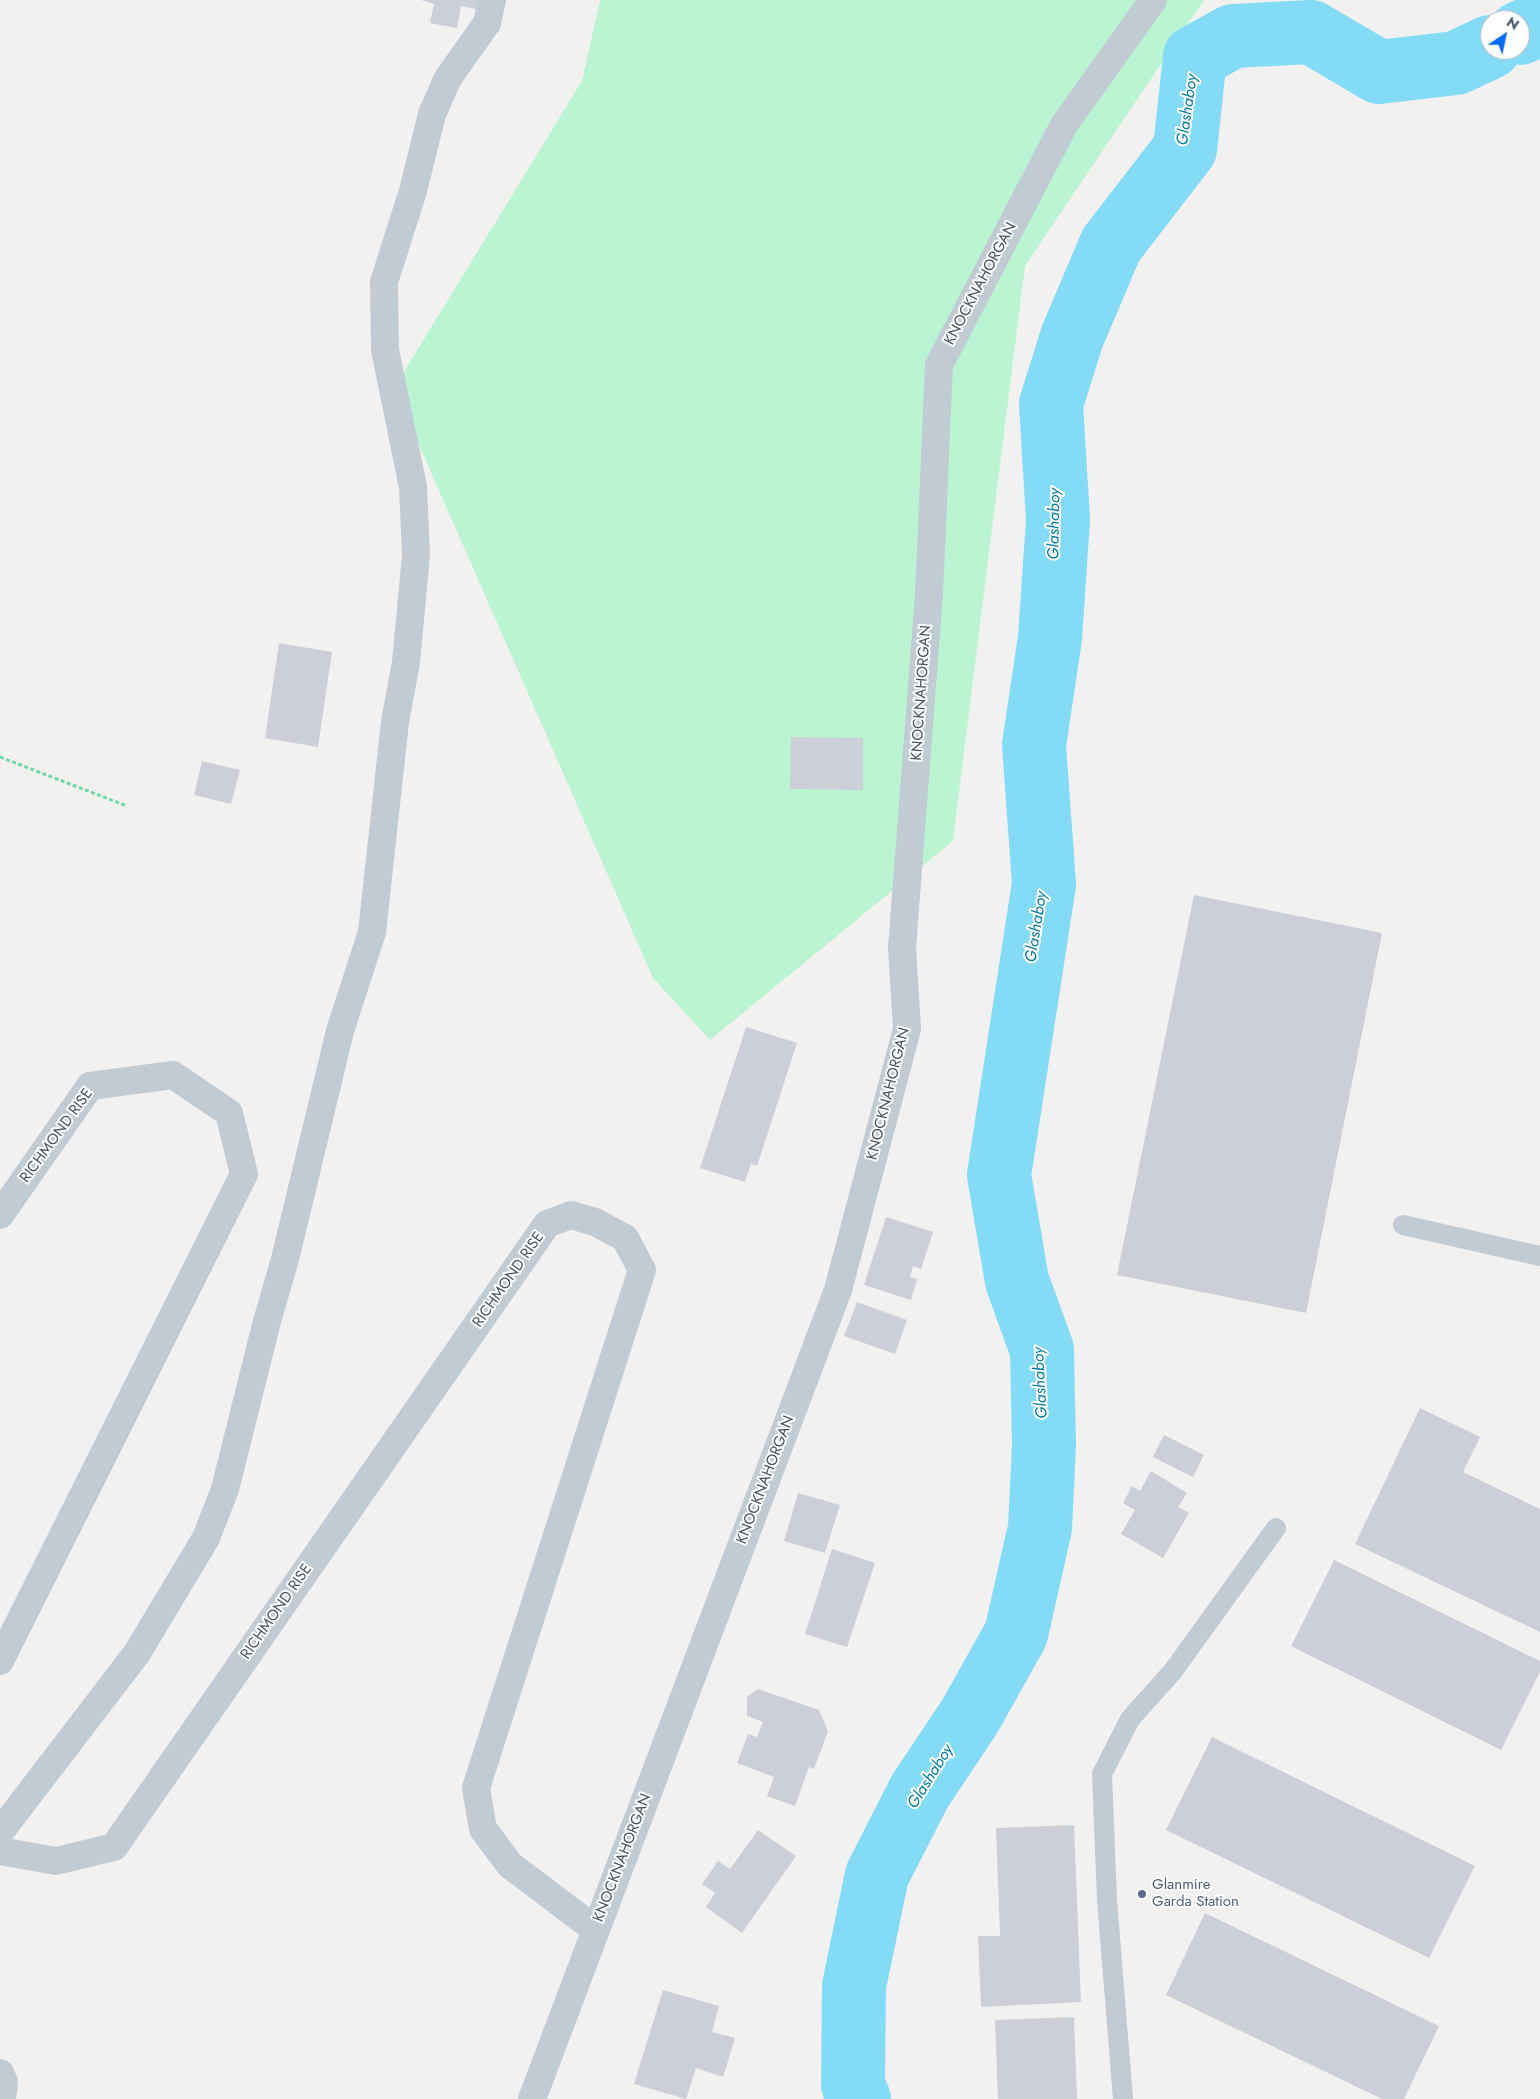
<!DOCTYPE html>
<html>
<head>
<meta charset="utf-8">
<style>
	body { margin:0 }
	#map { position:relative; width:1540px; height:2099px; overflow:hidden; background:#f3f1f0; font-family:Jost,sans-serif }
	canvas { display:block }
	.north { position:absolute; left:1480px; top:10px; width:50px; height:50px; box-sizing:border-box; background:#fff; border:1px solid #b5babf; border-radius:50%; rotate:34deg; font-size:14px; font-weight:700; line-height:20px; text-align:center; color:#465360 }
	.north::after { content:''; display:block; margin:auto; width:18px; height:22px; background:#066af8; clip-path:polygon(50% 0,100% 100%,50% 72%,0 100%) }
</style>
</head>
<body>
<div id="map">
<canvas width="1540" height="2099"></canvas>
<div class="north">N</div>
</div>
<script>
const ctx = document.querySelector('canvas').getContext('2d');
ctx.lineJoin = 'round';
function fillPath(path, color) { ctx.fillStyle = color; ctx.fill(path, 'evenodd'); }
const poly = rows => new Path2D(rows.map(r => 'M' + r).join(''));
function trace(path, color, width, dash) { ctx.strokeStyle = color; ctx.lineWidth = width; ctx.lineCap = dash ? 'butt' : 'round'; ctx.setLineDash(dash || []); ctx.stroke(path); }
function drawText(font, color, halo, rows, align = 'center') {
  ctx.font = font + ' Jost,sans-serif'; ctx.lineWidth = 4; ctx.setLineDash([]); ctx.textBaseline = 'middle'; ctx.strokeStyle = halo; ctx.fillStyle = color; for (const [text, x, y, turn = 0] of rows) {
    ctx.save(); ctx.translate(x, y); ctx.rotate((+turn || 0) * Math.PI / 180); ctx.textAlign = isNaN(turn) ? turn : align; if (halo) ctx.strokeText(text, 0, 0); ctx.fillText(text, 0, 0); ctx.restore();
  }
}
const green = poly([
	[600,0,1204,0,1025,266,953,841,710,1040,653,978,394,388,582,81]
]);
const river = poly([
	[1520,33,1540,24],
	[859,2099,853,2085,854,1986,877,1875,920,1791,970,1716,1016,1634,1040,1528,1044,1445,1042,1350,1017,1281,999,1175,1044,884,1034,745,1050,638,1058,520,1051,404,1072,337,1111,245,1185,149,1195,57,1233,36,1311,32,1379,72,1456,63,1490,47]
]);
const building = poly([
	[421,0,482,0,480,10,461,6,457,28,430,23,434,4],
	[279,643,332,652,318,747,265,738],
	[791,737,863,738,863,790,790,789],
	[202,761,240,770,231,804,194,795],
	[1194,895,1382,933,1306,1313,1117,1275],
	[746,1027,797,1043,757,1166,751,1164,745,1182,700,1168],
	[886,1217,933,1232,921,1269,913,1266,910,1277,917,1279,911,1300,864,1285],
	[857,1302,907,1320,895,1354,844,1336],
	[1420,1408,1480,1437,1463,1472,1540,1509,1540,1632,1355,1544],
	[1164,1435,1204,1455,1193,1477,1153,1457],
	[1151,1471,1187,1493,1178,1507,1189,1513,1163,1558,1121,1534,1135,1510,1123,1503,1132,1486,1140,1491],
	[798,1493,840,1505,825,1553,784,1541],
	[832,1549,875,1563,847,1647,805,1634],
	[1334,1560,1540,1661,1540,1672,1501,1750,1291,1646],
	[758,1689,819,1710,828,1731,814,1769,809,1767,795,1806,767,1796,774,1777,737,1763,748,1734,757,1737,763,1722,747,1716,747,1697],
	[1212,1737,1475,1866,1429,1958,1166,1830],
	[1074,1825,1081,2002,981,2007,978,1936,1000,1936,996,1828],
	[758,1830,796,1856,742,1933,706,1907,715,1893,702,1884,718,1861,730,1869],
	[1205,1913,1439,2026,1404,2099,1382,2099,1166,1995],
	[663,1990,719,2006,712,2032,735,2038,723,2077,696,2068,686,2099,634,2084],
	[1074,2017,1077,2099,998,2099,995,2020]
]);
const path = poly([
	[0,757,127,806]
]);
const service = poly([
	[1403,1225,1540,1256],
	[1123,2099,1107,1900,1102,1774,1130,1719,1173,1671,1276,1528]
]);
const minor = poly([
	[0,1215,90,1086,173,1075,229,1113,244,1174,0,1661],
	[0,1832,137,1653,206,1538,225,1489,266,1325,285,1259,340,1031,372,932,395,722,406,662,416,555,413,487,385,350,384,282,413,191,432,114,448,78,487,23,492,0],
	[0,1851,56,1861,114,1847,547,1224,571,1215,595,1222,625,1238,642,1270,476,1788,483,1829,510,1865,596,1930],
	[0,2073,4,2082,2,2099],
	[532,2099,838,1290,907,1029,902,948,929,594,939,365,1064,125,1153,0]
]);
const markers = [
	[1142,1894,5,"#5c6f8a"]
];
const streetNames = [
	["KNOCKNAHORGAN",981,284,-62],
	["KNOCKNAHORGAN",922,693,-86],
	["KNOCKNAHORGAN",889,1094,-76],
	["RICHMOND RISE",57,1136,-54],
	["RICHMOND RISE",509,1280,-55],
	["KNOCKNAHORGAN",766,1480,-69],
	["RICHMOND RISE",277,1612,-55],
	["KNOCKNAHORGAN",623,1858,-69]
];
const serviceNames = [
	["Glanmire",1152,1885],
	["Garda Station",1152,1902]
];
const waterNames = [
	["Glashaboy",1188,110,-82],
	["Glashaboy",1055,524,-89],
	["Glashaboy",1037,927,-81],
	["Glashaboy",1041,1383,-93],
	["Glashaboy",931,1777,-58]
];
fillPath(green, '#bbf4d3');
trace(river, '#84dbf6', 64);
fillPath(building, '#cccfd7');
trace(path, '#6fd6a6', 3, [4, 2.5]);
trace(service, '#c0cbd4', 20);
trace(minor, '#c0cbd4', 28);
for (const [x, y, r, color] of markers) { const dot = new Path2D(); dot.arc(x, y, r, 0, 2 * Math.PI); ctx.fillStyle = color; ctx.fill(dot); trace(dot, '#fff', 2); }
drawText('15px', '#465360', '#fff', streetNames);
drawText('15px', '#4e5e75', '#fff', serviceNames, 'left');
drawText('italic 16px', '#037ba1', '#fff', waterNames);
</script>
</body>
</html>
